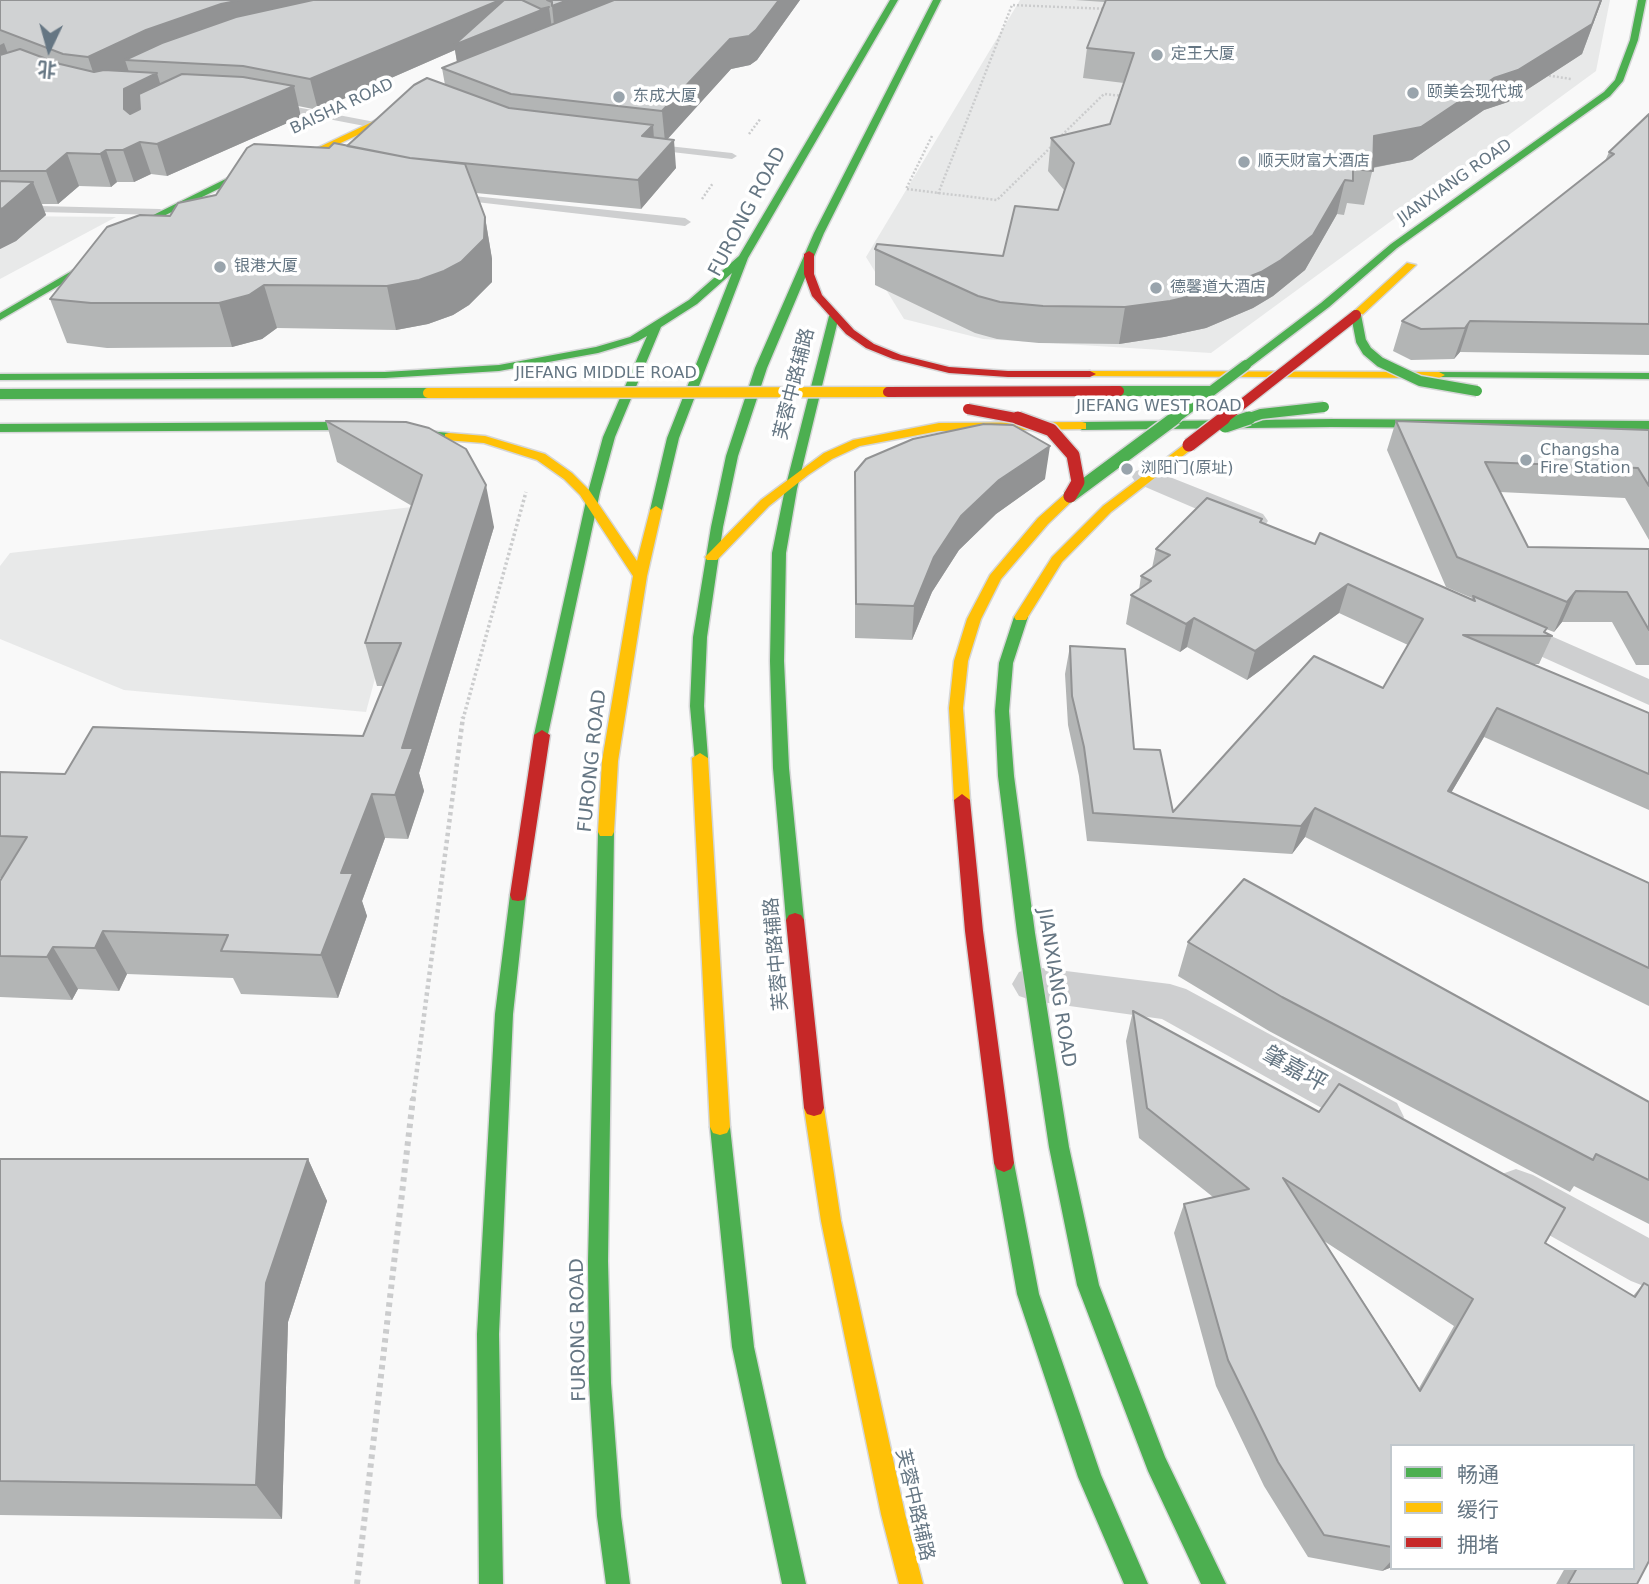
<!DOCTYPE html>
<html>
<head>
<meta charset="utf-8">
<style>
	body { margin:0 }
	#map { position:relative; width:1649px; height:1584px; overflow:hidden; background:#f9f9f9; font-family:"DejaVu Sans","Noto Sans SC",sans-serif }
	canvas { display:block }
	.legend { position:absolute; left:1390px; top:1444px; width:245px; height:126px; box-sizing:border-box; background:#fff; border:2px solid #c1c8cd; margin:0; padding:9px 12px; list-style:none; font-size:21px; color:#657683 }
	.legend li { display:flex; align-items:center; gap:14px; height:35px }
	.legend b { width:35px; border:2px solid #c1c8cd }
	.north { position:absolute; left:14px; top:14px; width:70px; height:70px; -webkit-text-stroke:5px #fff; paint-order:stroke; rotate:185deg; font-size:19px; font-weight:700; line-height:28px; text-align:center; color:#657683 }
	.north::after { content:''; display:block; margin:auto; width:24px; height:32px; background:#657683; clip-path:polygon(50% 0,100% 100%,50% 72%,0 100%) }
</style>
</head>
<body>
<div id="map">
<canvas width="1649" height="1584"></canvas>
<ul class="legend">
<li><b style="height:9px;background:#4caf50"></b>畅通</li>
<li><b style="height:9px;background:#ffc107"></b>缓行</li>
<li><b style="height:9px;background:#c62828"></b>拥堵</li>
</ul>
<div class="north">北</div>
</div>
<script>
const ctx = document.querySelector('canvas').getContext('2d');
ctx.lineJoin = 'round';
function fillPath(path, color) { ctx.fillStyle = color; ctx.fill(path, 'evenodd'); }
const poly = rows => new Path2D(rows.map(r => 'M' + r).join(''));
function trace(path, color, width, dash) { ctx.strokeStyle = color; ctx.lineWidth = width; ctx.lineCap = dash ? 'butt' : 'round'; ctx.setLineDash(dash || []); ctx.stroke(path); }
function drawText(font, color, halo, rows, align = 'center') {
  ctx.font = font + ' "DejaVu Sans","Noto Sans SC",sans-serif'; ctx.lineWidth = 7; ctx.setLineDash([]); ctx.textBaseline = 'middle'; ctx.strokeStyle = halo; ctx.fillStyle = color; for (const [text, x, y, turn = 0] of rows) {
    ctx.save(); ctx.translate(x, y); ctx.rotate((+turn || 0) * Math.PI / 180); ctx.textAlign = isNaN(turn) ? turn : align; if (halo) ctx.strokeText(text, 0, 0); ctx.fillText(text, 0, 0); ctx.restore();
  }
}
const built = poly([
	[1020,0,1610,0,1596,71,1211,353,983,339,904,319,866,257],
	[0,216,116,217,0,279],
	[421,506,366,712,124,690,0,639,0,566,10,553]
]);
const pathFar3 = poly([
	[1545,75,1571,79],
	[749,134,761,118],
	[932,136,906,189,997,200,1053,145],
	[1059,138,1104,94,1123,96],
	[938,194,1012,5,1108,9],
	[702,199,713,183]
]);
const pathFar2 = poly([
	[463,719,526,492]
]);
const pathFar1 = poly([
	[413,1100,463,717]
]);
const path = poly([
	[357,1584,413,1098]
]);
const lane = poly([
	[275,103,375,122,380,125,375,128,271,108,270,106,275,103],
	[650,144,732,153,737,156,732,159,646,149,645,147,650,144],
	[454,194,685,218,691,222,685,226,450,199,450,195,454,194],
	[0,205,160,209,166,212,160,215,0,211,0,205]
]);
const street = poly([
	[1147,468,1263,514,1268,521,1263,528,1252,530,1241,528,1136,483,1132,477,1136,471,1147,468],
	[1501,614,1649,679,1649,705,1489,633,1484,625,1489,617,1501,614],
	[1034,967,1170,984,1186,989,1397,1103,1404,1117,1397,1131,1380,1137,1363,1131,1162,1019,1034,1001,1019,996,1012,984,1019,972,1034,967],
	[1516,1169,1533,1175,1649,1238,1649,1288,1631,1281,1499,1207,1492,1191,1499,1175,1516,1169]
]);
const fast = poly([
	[890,0,898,0,748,258,679,438,662,510,656,514,650,510,667,438,732,273,697,304,661,327,615,437,600,492,547,739,537,739,534,735,588,492,603,437,647,336,638,341,598,353,499,371,385,378,0,380,0,374,385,372,499,365,596,347,630,337,689,300,739,256,890,0],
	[933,0,941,0,824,233,767,368,738,456,723,527,707,637,704,706,708,758,700,763,695,762,690,706,693,637,711,527,726,456,755,368,814,233,933,0],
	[1638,0,1646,0,1638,40,1623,81,1610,96,1397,248,1329,307,1250,367,1242,367,1242,363,1321,303,1391,244,1604,92,1615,80,1630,40,1638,0],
	[274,155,277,156,277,160,111,242,103,240,274,155],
	[106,251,115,253,0,320,0,313,106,251],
	[834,313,839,316,797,489,786,553,784,661,789,768,804,920,801,925,795,927,789,925,786,920,773,768,770,661,772,553,785,489,829,316,834,313],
	[1439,372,1649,373,1649,379,1435,377,1433,375,1439,372],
	[1332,419,1649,421,1649,429,1332,427,1082,430,1076,426,1082,422,1332,419],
	[337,422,449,433,455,437,449,441,337,430,0,432,0,424,337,422],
	[1021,613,1028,617,1013,663,1009,711,1014,776,1035,933,1069,1147,1099,1285,1165,1457,1226,1584,1201,1584,1148,1471,1077,1285,1049,1147,1017,933,998,776,995,711,999,663,1014,617,1021,613],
	[606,826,612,828,614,832,608,1261,611,1383,621,1516,630,1584,606,1584,597,1516,589,1383,588,1261,598,832,600,828,606,826],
	[518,889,524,890,526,895,513,1014,499,1334,503,1584,479,1584,477,1334,495,1014,510,895,512,890,518,889],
	[720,1119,727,1121,730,1127,754,1347,806,1584,782,1584,732,1347,710,1127,713,1121,720,1119],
	[1004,1154,1011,1157,1014,1163,1039,1294,1101,1475,1148,1584,1124,1584,1078,1477,1017,1294,994,1163,997,1157,1004,1154]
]);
const slow = poly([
	[412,103,415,104,415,108,279,172,271,170,412,103],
	[1407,263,1416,265,1360,317,1352,317,1352,313,1407,263],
	[1090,371,1439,372,1445,375,1439,378,1086,376,1086,372,1090,371],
	[1082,422,1086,423,1086,429,939,431,860,446,832,459,808,475,769,506,717,560,707,560,705,557,761,500,824,453,853,440,939,423,1082,422],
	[449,433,485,436,545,454,572,473,589,490,637,561,650,510,656,506,662,510,647,576,618,761,614,832,612,836,600,836,598,832,602,761,633,576,580,495,564,479,537,460,484,443,445,440,445,434,449,433],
	[1189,441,1195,445,1193,448,1111,512,1062,562,1026,620,1016,620,1014,617,1052,557,1103,506,1189,441],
	[1070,492,1076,496,1074,499,1048,524,1001,579,981,619,968,661,963,708,970,800,962,806,956,804,954,800,949,708,954,661,967,619,990,575,1038,518,1066,493,1070,492],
	[700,753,708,758,730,1127,727,1133,720,1135,713,1133,710,1127,692,758,700,753],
	[814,1100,821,1102,824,1108,841,1221,905,1514,923,1584,899,1584,881,1514,821,1221,804,1108,807,1102,814,1100]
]);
const jam = poly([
	[809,251,814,254,814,274,822,295,854,330,874,344,901,355,949,367,1008,371,1090,371,1096,374,1090,377,1008,377,949,373,893,359,866,348,846,334,812,296,804,274,804,254,809,251],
	[542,730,550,735,526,895,524,900,518,901,512,900,510,895,534,735,542,730],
	[962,794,970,800,983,931,1014,1163,1011,1169,1004,1172,997,1169,994,1163,965,931,954,800,962,794],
	[795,913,801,915,804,920,824,1108,821,1114,814,1116,807,1114,804,1108,786,920,789,915,795,913]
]);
const fastBridgeFar1 = poly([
	[1356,315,1361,341,1367,351,1380,362,1420,381,1477,391],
	[1119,391,1211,391],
	[0,394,428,393],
	[1173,420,1246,365],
	[1244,420,1261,414,1324,407]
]);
const fastBridge = poly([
	[1225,426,1249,418],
	[1070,496,1175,418]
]);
const slowBridge = poly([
	[428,393,888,392]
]);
const jamBridgeFar1 = poly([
	[888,392,1119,391],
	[968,409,1026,420],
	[1222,420,1356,315]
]);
const jamBridge = poly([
	[1018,418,1051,430,1073,455,1078,482,1070,496],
	[1189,445,1224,418]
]);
const wall = poly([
	[0,0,800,0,757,60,750,65,731,69,667,139,676,168,641,209,476,193,485,217,492,259,492,282,469,305,453,315,428,324,396,330,277,328,262,339,232,347,107,348,67,343,50,299,170,216,329,148,347,146,445,85,442,68,457,62,455,50,318,110,298,106,301,117,167,176,151,174,134,182,117,182,111,187,79,186,58,204,42,204,46,215,16,241,0,249],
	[1075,0,1602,0,1582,54,1508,102,1484,110,1412,160,1373,168,1364,205,1347,203,1344,215,1337,214,1305,270,1273,296,1253,308,1206,328,1164,337,1119,344,1039,343,997,339,975,333,875,285,875,249,1003,256,1058,210,1064,190,1048,171,1051,138,1110,124,1124,83,1083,78,1087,48,1105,2],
	[1649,114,1649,355,1460,352,1454,359,1411,360,1393,351,1402,321,1605,161,1609,152],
	[326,421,406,422,494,527,419,773,424,791,408,839,385,838,362,901,367,916,338,998,241,994,233,978,127,974,119,991,78,989,72,1000,0,997,0,881,2,878,0,878,0,772,65,774,363,736,384,686,377,686,365,643,412,506,337,462],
	[1396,421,1649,430,1649,540,1625,498,1500,492,1528,547,1649,549,1649,665,1636,665,1612,622,1562,622,1554,632,1546,629,1545,633,1552,636,1539,664,1533,664,1649,713,1649,810,1484,737,1451,793,1649,883,1649,1006,1305,837,1292,854,1087,841,1079,776,1068,725,1065,674,1070,646,1173,812,1383,688,1408,645,1339,613,1247,680,1187,647,1180,652,1126,624,1131,595,1139,590,1141,576,1152,568,1156,549,1262,519,1261,522,1315,544,1471,600,1472,598,1446,587,1387,450],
	[855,472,1045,479,996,514,959,550,932,592,912,640,855,638],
	[1188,942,1649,1102,1649,1224,1574,1186,1570,1192,1269,1031,1178,976],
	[1133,1011,1545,1243,1633,1296,1644,1283,1637,1584,1556,1584,1565,1568,1633,1568,1633,1446,1392,1446,1392,1567,1382,1571,1308,1557,1264,1486,1216,1386,1174,1233,1184,1204,1213,1197,1139,1138,1126,1041],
	[1324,1241,1454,1326,1419,1388],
	[0,1159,308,1159,327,1201,288,1322,282,1519,0,1515]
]);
const shadedWall = poly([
	[241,0,375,0,125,60,129,72,98,87,88,57,146,30,221,4],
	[500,0,507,0,510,23,549,7,553,36,459,74,455,50,318,110,310,79],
	[568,0,641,0,555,35,552,6],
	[779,0,800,0,757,60,750,65,731,69,665,142,662,111,730,39],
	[1602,0,1582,54,1508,102,1484,110,1412,160,1365,169,1374,136],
	[4,43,15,73,0,79,0,45],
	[157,73,166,103,134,140,124,109,124,89],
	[294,86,301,117,167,176,157,144],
	[653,125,655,153,642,136],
	[674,140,676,168,641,209,638,180],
	[140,142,151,174,134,182,123,150],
	[106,150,117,182,111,187,100,154],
	[67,153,79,186,58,204,46,171],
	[1345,180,1337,214,1305,270,1273,296,1253,308,1206,328,1164,337,1119,344,1125,307],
	[33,182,46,215,16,241,0,249,0,209],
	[485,217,492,259,492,282,469,305,453,315,428,324,396,330,387,286],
	[264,285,277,328,262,339,232,347,219,303],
	[1470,321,1460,352,1454,359,1465,328],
	[1050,446,1045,479,996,514,959,550,932,592,912,640,914,606,934,557,961,516,999,480],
	[486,485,494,527,419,773,424,791,408,839,395,795,402,748],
	[1348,584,1339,613,1247,680,1255,651],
	[1576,591,1562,622,1554,632,1567,602],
	[1194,618,1187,647,1180,652,1186,624],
	[1497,708,1484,737,1435,820,1448,791],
	[372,794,385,838,362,901,367,916,338,998,321,955,341,873],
	[1315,808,1305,837,1292,854,1301,826],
	[103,931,127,974,119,991,95,948],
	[53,947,78,989,72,1000,47,957],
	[308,1159,327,1201,288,1322,282,1519,256,1485,266,1283],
	[1392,1560,1392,1567,1382,1571]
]);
const building = poly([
	[0,0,241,0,221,4,146,30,88,57,63,54,0,30,0,0],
	[313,0,500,0,310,79,243,66,125,60,162,43,236,17,313,0],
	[504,0,522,0,541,9,549,7,454,45,504,0],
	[547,0,568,0,552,6,552,2,547,0],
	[614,0,779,0,756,30,749,36,730,39,662,111,511,94,442,68,614,0],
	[1106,0,1601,0,1592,24,1518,70,1494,78,1421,127,1374,136,1373,171,1353,169,1353,181,1345,180,1313,235,1281,260,1261,272,1213,291,1170,301,1125,307,1043,306,1000,302,978,296,875,249,877,244,1003,256,1015,206,1058,210,1074,163,1051,138,1110,124,1134,53,1087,48,1106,0],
	[20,49,60,64,94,72,104,70,157,73,124,89,124,109,130,114,140,109,139,94,182,74,243,77,294,86,157,144,140,142,123,150,106,150,100,154,67,153,46,171,0,171,0,55,20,49],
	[427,78,509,108,653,125,642,136,674,140,638,180,410,158,347,146,414,85,427,78],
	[1649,114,1649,324,1470,321,1465,328,1421,329,1402,321,1614,154,1609,152,1649,114],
	[334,143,410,158,465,164,485,217,484,239,461,262,444,271,419,280,387,286,264,285,249,295,219,303,91,303,50,299,107,227,140,215,170,216,178,203,216,195,247,148,254,144,329,148,334,143],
	[0,181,33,182,3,208,0,209,0,181],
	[326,421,406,422,429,428,466,449,486,485,402,748,413,748,395,795,372,794,341,873,353,873,321,955,221,951,228,935,103,931,95,948,53,947,47,957,0,956,0,881,27,837,0,836,0,772,65,774,93,727,363,736,401,643,365,643,422,475,326,421],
	[1396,421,1649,430,1649,486,1638,468,1485,462,1528,547,1649,549,1649,630,1627,592,1576,591,1567,602,1457,557,1396,421],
	[984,424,1013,425,1050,446,999,480,961,516,934,557,914,606,856,604,855,472,866,459,913,439,984,424],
	[1207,498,1262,519,1260,522,1315,544,1320,533,1475,601,1473,596,1547,628,1544,632,1552,636,1463,635,1649,713,1649,774,1497,708,1448,791,1649,883,1649,968,1315,808,1301,826,1093,813,1084,747,1072,696,1070,646,1125,649,1134,749,1160,750,1173,812,1314,656,1383,688,1423,619,1348,584,1255,651,1194,618,1186,624,1131,595,1151,581,1141,576,1170,555,1156,549,1207,498],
	[1244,879,1649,1102,1649,1180,1596,1154,1593,1160,1282,997,1188,942,1244,879],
	[1133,1011,1319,1112,1339,1084,1565,1208,1545,1243,1635,1297,1644,1283,1649,1286,1649,1561,1637,1584,1568,1584,1577,1568,1633,1568,1633,1446,1392,1446,1392,1547,1324,1535,1278,1462,1228,1360,1184,1204,1249,1189,1147,1108,1133,1011],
	[1283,1178,1473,1299,1420,1391,1283,1178],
	[0,1159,308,1159,266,1283,256,1485,0,1481,0,1159]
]);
const markers = [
	[1157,55,7,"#99a4ac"],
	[1413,93,7,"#99a4ac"],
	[619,97,7,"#99a4ac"],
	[1244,162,7,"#99a4ac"],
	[220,267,7,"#99a4ac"],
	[1156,288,7,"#99a4ac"],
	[1526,460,7,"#99a4ac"],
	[1127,469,7,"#99a4ac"]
];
const farPoinames = [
	["定王大厦",1171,55],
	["颐美会现代城",1427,93],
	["东成大厦",633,97],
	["顺天财富大酒店",1258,162],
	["银港大厦",234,267],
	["德馨道大酒店",1170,288],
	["Changsha",1540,451],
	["Fire Station",1540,469],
	["浏阳门(原址)",1141,469]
];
const farStreetnames = [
	["BAISHA ROAD",342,107,-25],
	["JIANXIANG ROAD",1455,182,-35],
	["JIEFANG MIDDLE ROAD",606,374],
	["JIEFANG WEST ROAD",1159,407]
];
const streetNames = [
	["FURONG ROAD",748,212,-62],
	["芙蓉中路辅路",795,384,-76],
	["FURONG ROAD",593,761,-84],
	["芙蓉中路辅路",777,954,-95],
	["JIANXIANG ROAD",1056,988,81],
	["FURONG ROAD",579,1330,-91],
	["芙蓉中路辅路",914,1505,77]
];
const nearStreetnames = [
	["肇嘉坪",1294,1070,29]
];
fillPath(built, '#e8e9e9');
trace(fast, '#d5d6d7', 3);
trace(slow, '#d5d6d7', 3);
trace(jam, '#d5d6d7', 3);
trace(pathFar3, '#cbcccd', 2.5, [2, 2]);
trace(pathFar2, '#cbcccd', 3.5, [2.5, 2.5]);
trace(pathFar1, '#cbcccd', 4.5, [3.5, 3.5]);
trace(path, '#cbcccd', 6, [4.5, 4.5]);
fillPath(lane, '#cecfd0');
fillPath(street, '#cecfd0');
fillPath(fast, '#4caf50');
fillPath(slow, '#ffc107');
fillPath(jam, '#c62828');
trace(fastBridgeFar1, '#d5d6d7', 13, []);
trace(fastBridge, '#d5d6d7', 16, []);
trace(slowBridge, '#d5d6d7', 13, []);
trace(jamBridgeFar1, '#d5d6d7', 13, []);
trace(jamBridge, '#d5d6d7', 16, []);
trace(fastBridgeFar1, '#4caf50', 10);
trace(fastBridge, '#4caf50', 13);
trace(slowBridge, '#ffc107', 10);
trace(jamBridgeFar1, '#c62828', 10);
trace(jamBridge, '#c62828', 13);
fillPath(wall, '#b3b5b5');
fillPath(shadedWall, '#929394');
fillPath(building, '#d0d2d3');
trace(building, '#929394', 2);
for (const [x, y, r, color] of markers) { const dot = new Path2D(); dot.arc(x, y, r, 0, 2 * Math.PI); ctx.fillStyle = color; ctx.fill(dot); trace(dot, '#fff', 2.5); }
drawText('16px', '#657683', '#fff', farPoinames, 'left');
drawText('16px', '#657683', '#fff', farStreetnames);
drawText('19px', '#657683', '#fff', streetNames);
drawText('23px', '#657683', '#fff', nearStreetnames);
</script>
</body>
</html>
